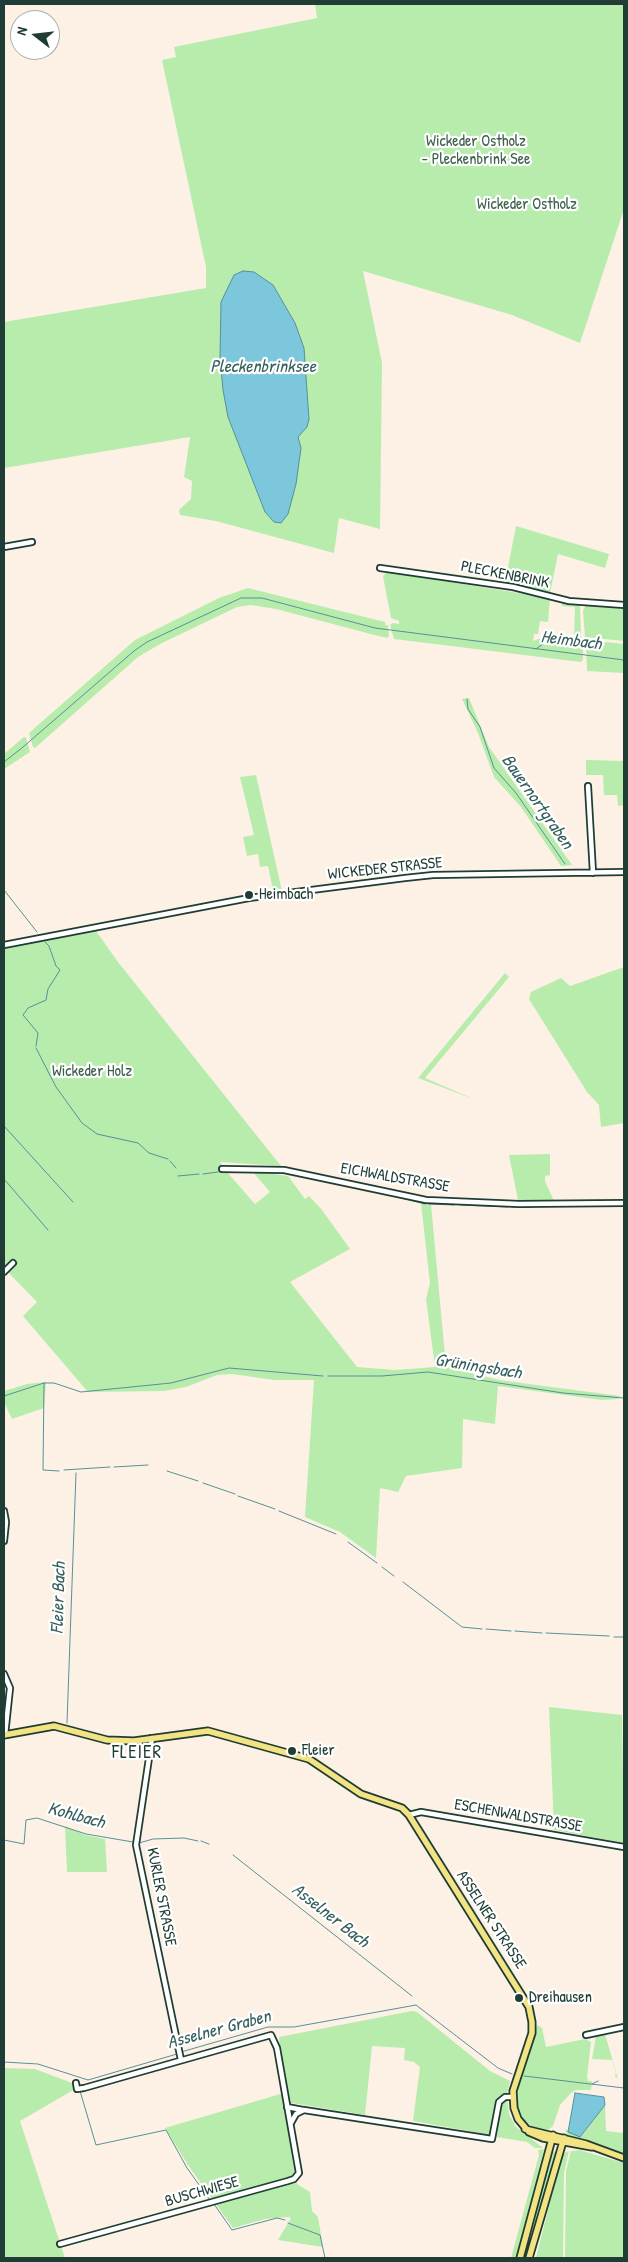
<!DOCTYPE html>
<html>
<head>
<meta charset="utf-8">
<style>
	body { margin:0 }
	#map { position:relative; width:628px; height:2262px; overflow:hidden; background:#fcf1e4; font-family:"Patrick Hand",sans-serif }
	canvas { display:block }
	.frame { position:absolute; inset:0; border:5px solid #1f3d34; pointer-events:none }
	.north { position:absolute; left:10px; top:10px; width:50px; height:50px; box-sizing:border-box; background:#fff; border:1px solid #a5b1ae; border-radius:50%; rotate:286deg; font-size:14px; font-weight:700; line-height:20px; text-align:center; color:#1f3d34 }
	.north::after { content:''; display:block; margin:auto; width:18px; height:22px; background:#1f3d34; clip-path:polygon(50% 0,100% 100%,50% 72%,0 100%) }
</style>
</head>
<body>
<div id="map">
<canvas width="628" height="2262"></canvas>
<div class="frame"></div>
<div class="north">N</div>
</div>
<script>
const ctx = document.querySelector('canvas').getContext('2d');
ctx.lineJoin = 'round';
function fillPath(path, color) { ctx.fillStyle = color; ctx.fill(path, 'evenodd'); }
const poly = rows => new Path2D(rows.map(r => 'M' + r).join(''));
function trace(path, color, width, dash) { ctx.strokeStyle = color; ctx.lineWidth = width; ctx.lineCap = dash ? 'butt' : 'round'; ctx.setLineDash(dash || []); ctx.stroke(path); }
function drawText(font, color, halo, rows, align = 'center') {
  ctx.font = font + ' "Patrick Hand",sans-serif'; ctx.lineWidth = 4.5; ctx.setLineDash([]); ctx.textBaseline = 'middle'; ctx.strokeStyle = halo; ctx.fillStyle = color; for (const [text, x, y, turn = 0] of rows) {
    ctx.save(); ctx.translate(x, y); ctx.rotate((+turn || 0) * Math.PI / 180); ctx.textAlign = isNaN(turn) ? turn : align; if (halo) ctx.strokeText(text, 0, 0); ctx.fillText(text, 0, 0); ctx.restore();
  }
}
const green = poly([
	[315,4,624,4,624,209,580,343,512,315,363,271,382,363,380,529,339,518,334,553,216,521,180,515,179,510,191,499,192,481,184,477,190,437,4,468,4,322,206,288,206,267,162,60,176,57,174,47,317,18],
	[516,526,609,554,605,568,558,554,550,593,505,583],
	[387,572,550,598,548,622,540,621,538,634,534,634,533,641,541,638,544,645,578,643,583,649,583,660,581,662,394,639,390,625,393,623,399,624,399,621,391,618,383,576],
	[248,588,385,622,385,625,388,625,389,636,387,638,367,633,276,609,251,605,237,607,162,643,138,657,35,748,33,747,29,733,135,640,219,598],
	[562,602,577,603,580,606,581,638,577,640,574,639,575,607,562,606],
	[586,604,624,606,624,641,585,637,583,611],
	[586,640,624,644,624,673,587,671],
	[469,698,489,747,572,865,561,866,521,807,494,777,478,733,462,699],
	[24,737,26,738,30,752,4,769,4,754],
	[586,760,624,761,624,805,618,806,617,795,604,795,603,775,586,775],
	[256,775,281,887,282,890,273,890,268,866,260,867,258,854,247,856,243,837,254,835,240,777],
	[96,931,118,962,281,1166,220,1162,226,1171,255,1204,270,1192,252,1171,288,1176,305,1199,309,1196,322,1210,350,1249,290,1282,357,1367,395,1370,435,1367,426,1299,430,1283,421,1203,431,1204,446,1367,499,1380,620,1396,618,1399,602,1400,498,1386,495,1424,463,1419,462,1468,406,1476,398,1492,380,1488,376,1558,340,1532,305,1517,314,1380,274,1380,232,1374,217,1375,186,1387,164,1391,88,1392,23,1316,37,1302,5,1269,4,1270,4,948],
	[624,967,624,1123,601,1127,599,1105,587,1092,529,999,531,992,561,978,570,986],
	[505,973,509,977,425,1078,476,1100,418,1078],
	[550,1154,550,1175,545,1176,545,1181,554,1201,518,1200,509,1155],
	[46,1382,44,1408,12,1419,4,1402,4,1391,27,1384],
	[549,1707,622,1715,624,1843,554,1830],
	[65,1826,85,1835,105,1839,107,1872,67,1872],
	[412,2011,417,2012,490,2071,510,2081,507,2094,500,2097,497,2101,490,2135,413,2121,420,2067,414,2062,404,2060,405,2048,372,2046,365,2115,292,2103,284,2106,297,2184,310,2192,312,2211,318,2217,323,2247,278,2240,291,2218,288,2217,265,2219,233,2228,188,2165,165,2128,284,2093,279,2037],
	[537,2025,542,2028,546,2047,585,2039,591,2042,587,2076,588,2081,592,2081,591,2090,576,2090,571,2093,560,2105,553,2126,548,2130,534,2128,525,2122,515,2103,516,2085],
	[610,2032,605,2034,618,2079,615,2076,616,2073,612,2060,592,2059,596,2036],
	[4,2068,35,2069,72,2083,75,2089,20,2121,65,2258,4,2258],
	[504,2099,507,2099,509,2114,516,2127,543,2148,535,2148,527,2142,497,2137,500,2103],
	[605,2105,606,2131,624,2133,624,2155,567,2135,565,2129,582,2135],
	[544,2149,516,2258,511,2258,539,2155,538,2150],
	[579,2150,624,2163,624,2258,565,2258,566,2171,571,2151],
	[552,2151,557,2153,545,2199,531,2233],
	[569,2151,564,2173,563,2258,536,2258,562,2154]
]);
const water = poly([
	[243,271,254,272,273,285,295,323,304,348,309,419,307,427,298,437,301,448,296,484,288,514,281,523,274,522,265,512,228,417,223,390,220,358,221,302,234,275,243,271],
	[575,2093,604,2097,605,2105,580,2137,568,2132,575,2093]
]);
const stream = poly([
	[536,649,543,644],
	[467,699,468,709,480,727,494,768,516,793,565,864],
	[4,762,23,747,134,651,147,642,241,598,262,598,375,628,624,660],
	[4,890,37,932],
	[36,1046,38,1033,23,1015,28,1008,46,1000,48,989,60,970,56,966,49,946,45,942],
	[36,1048,56,1087,82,1123,97,1134,138,1143,149,1153,168,1159],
	[4,1126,73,1202],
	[170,1161,176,1168],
	[203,1174,218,1172],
	[178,1176,199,1174],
	[4,1179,48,1230],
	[382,1193,425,1204],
	[429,1204,454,1205],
	[461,1205,508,1207],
	[615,1205,624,1206],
	[537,1206,553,1206],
	[557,1206,569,1206],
	[512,1207,532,1207],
	[328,1376,382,1376,428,1372,563,1393,624,1398],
	[44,1383,43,1470,59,1471],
	[4,1396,44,1383,54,1383,81,1392,171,1383,229,1368,323,1376],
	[114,1467,148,1465],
	[64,1470,110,1467],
	[167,1471,198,1481],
	[203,1483,235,1494],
	[238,1496,275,1509],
	[279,1511,336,1534],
	[348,1542,377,1563],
	[382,1567,394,1576],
	[403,1582,462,1627,482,1629],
	[486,1629,511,1631],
	[515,1631,542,1633],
	[546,1633,609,1636],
	[614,1637,624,1637],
	[67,1723,76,1473],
	[4,1840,24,1844,26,1820,37,1818,86,1834,133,1842],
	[201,1841,209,1844],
	[139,1843,153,1839,184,1838,198,1841],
	[233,1855,412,1996],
	[181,2052,268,2027,294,2027,416,2005,498,2068,512,2074],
	[4,2062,38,2064,88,2080,177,2054],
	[524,2076,624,2088],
	[592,2084,598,2081],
	[80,2091,96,2145,166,2130,187,2168,210,2200],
	[214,2204,232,2230,277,2218,285,2220],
	[288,2223,320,2235,325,2258]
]);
const minor = poly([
	[4,547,32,542],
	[380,568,513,587,569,601,624,605],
	[588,786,593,873],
	[4,945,249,898,405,878,433,875,624,872],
	[222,1169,284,1170,426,1200,519,1204,624,1203],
	[4,1272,13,1263],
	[4,1511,6,1522,4,1541],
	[4,1674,10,1688,5,1735],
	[152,1738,136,1845,181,2060],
	[409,1815,421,1812,624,1847],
	[586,2035,624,2027],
	[287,2107,303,2110],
	[291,2123,296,2114,304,2110,492,2139,499,2102,505,2097,512,2097],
	[60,2244,288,2181,294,2179,299,2173,277,2048,271,2035,84,2088,77,2089,76,2083]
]);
const major = poly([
	[4,1735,54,1726,107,1740,134,1741,208,1731,309,1759,361,1794,402,1808,409,1815,529,2007,532,2022,532,2033,513,2091,514,2108,518,2119,529,2132,543,2138,592,2147],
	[525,2129,586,2144,624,2158],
	[520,2258,553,2135],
	[529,2258,564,2138]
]);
const markers = [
	[249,895,5,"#1f3d34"],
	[292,1751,5,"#1f3d34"],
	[519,1998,5,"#1f3d34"]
];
const parkNames = [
	["Wickeder Ostholz",476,142],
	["- Pleckenbrink See",476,160],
	["Wickeder Ostholz",527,205],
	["Wickeder Holz",92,1072]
];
const streetNames = [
	["PLECKENBRINK",505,575,11],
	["WICKEDER STRASSE",385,869,-6],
	["EICHWALDSTRASSE",395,1178,10],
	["ESCHENWALDSTRASSE",518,1816,10],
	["KURLER STRASSE",161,1897,79],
	["ASSELNER STRASSE",491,1920,57],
	["BUSCHWIESE",202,2192,-16]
];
const poiNames = [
	["Heimbach",259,895],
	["Fleier",302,1751],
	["Dreihausen",529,1998]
];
const waterNames = [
	["Pleckenbrinksee",263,367],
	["Heimbach",571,641,7],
	["Bauernortgraben",537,802,55],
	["Grüningsbach",478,1367,9],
	["Fleier Bach",59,1598,-88],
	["Kohlbach",76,1816,15],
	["Asselner Bach",330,1916,38],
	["Asselner Graben",219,2030,-15]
];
const quarterNames = [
	["FLEIER",137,1753]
];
fillPath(green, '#b8ecad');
fillPath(water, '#7cc7dc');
trace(water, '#579099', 1);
trace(stream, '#579099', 1);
trace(minor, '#1f3d34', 8);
trace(major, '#1f3d34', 9);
trace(minor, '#fff', 4.5);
trace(major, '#f4e382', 5.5);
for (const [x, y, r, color] of markers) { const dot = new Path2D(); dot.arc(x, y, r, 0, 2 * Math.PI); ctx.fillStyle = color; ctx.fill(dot); trace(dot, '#fff', 2); }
drawText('16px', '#3e604c', '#fff', parkNames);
drawText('16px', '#1f3d34', '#fff', streetNames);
drawText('16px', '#1f3d34', '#fff', poiNames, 'left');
drawText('italic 18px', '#36605e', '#fff', waterNames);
ctx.letterSpacing = '1px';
drawText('19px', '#1f3d34', '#fff', quarterNames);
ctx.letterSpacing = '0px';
</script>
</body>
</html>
